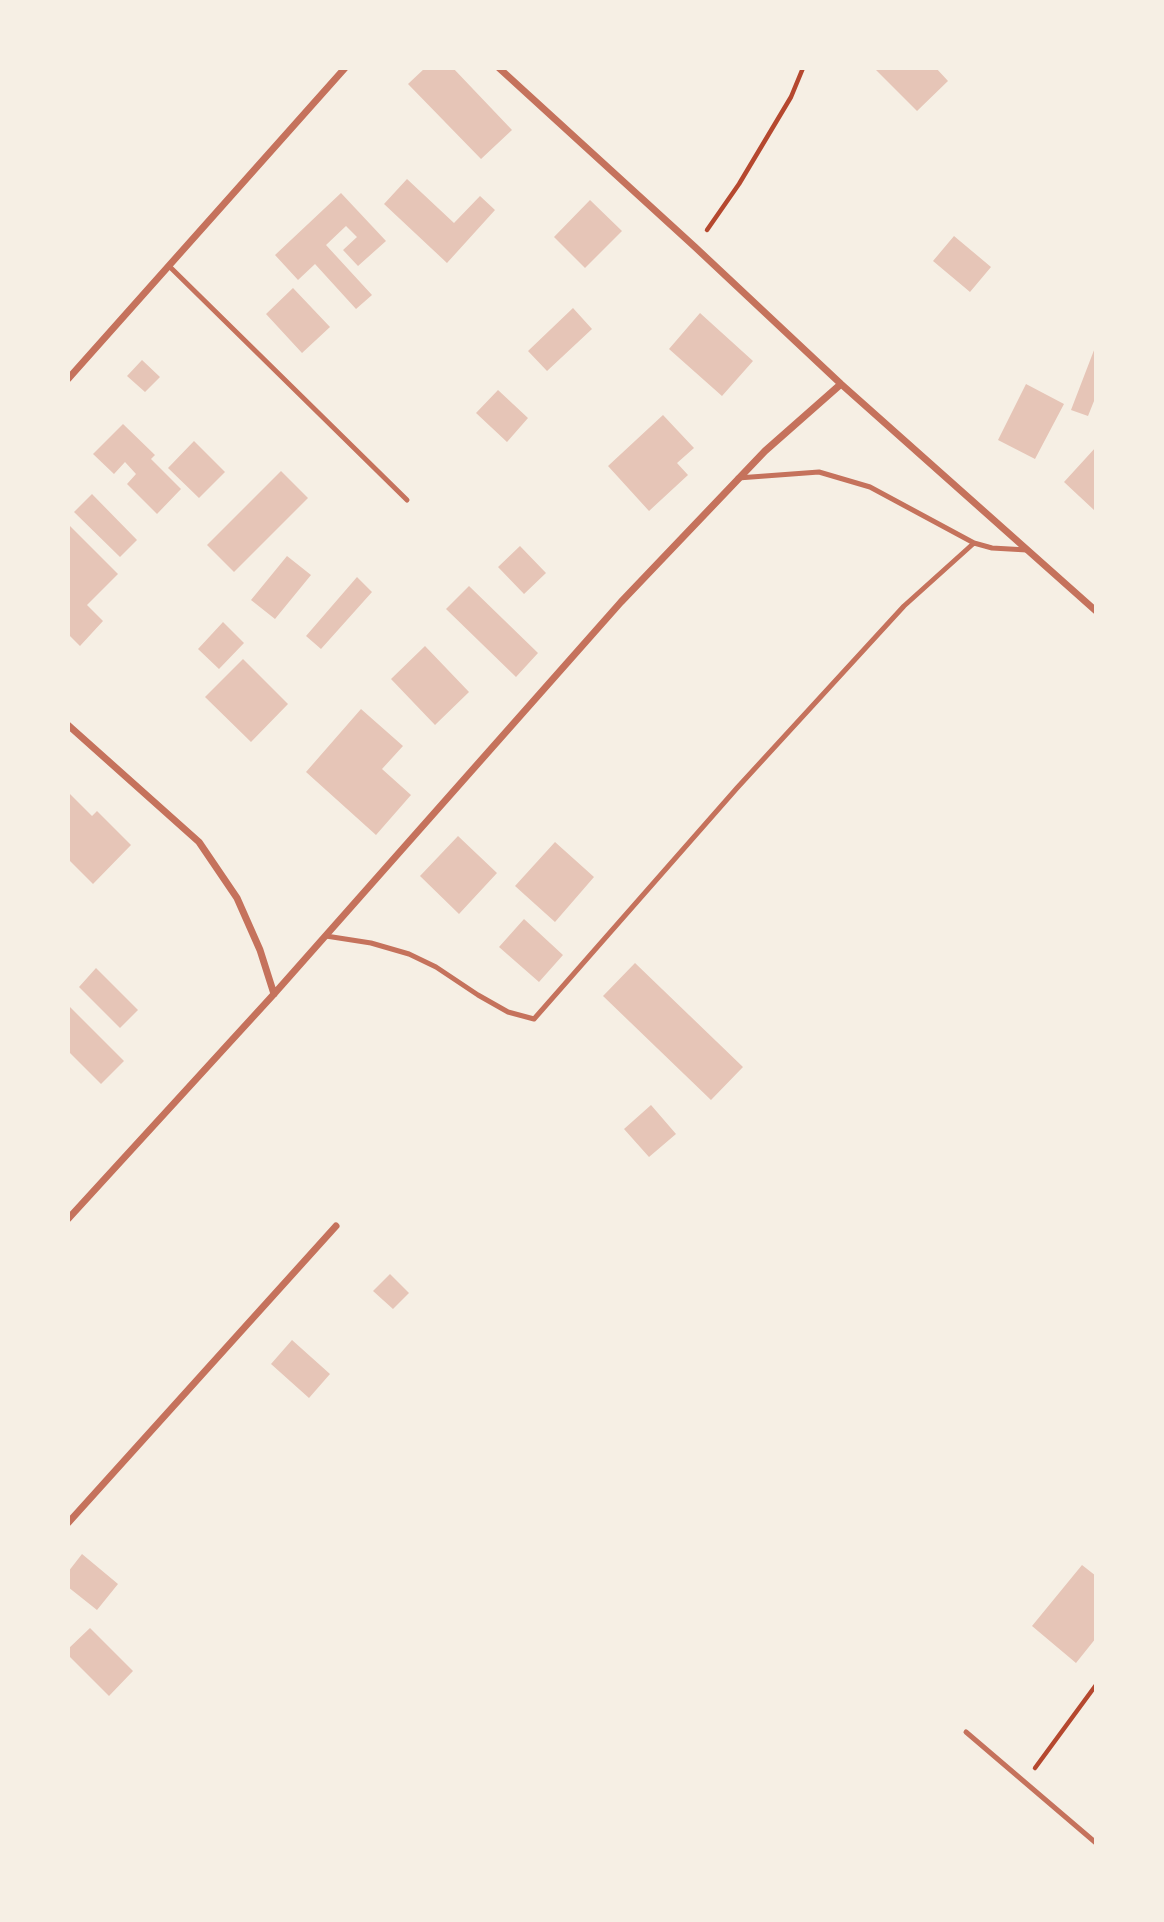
<!DOCTYPE html>
<html>
<head>
<meta charset="utf-8">
<style>
	body { margin:0 }
	#map { position:relative; width:1164px; height:1922px; overflow:hidden; background:#f6efe4; font-family:Signika,sans-serif }
	canvas { display:block }
	.frame { position:absolute; inset:0; border:70px solid #f6efe4; pointer-events:none }
</style>
</head>
<body>
<div id="map">
<canvas width="1164" height="1922"></canvas>
<div class="frame"></div>
</div>
<script>
const ctx = document.querySelector('canvas').getContext('2d');
ctx.lineJoin = 'round';
function fillPath(path, color) { ctx.fillStyle = color; ctx.fill(path, 'evenodd'); }
const poly = rows => new Path2D(rows.map(r => 'M' + r).join(''));
function trace(path, color, width, dash) { ctx.strokeStyle = color; ctx.lineWidth = width; ctx.lineCap = dash ? 'butt' : 'round'; ctx.setLineDash(dash || []); ctx.stroke(path); }
const building = poly([
	[425,68,453,68,512,130,481,159,408,84],
	[878,68,936,68,948,81,917,111,876,70],
	[407,179,454,223,480,196,495,210,447,263,384,204],
	[341,193,386,241,358,266,343,250,357,237,346,226,326,245,372,295,356,309,315,264,298,280,275,255],
	[590,200,622,231,585,268,554,237],
	[954,236,991,267,970,292,933,261],
	[293,288,330,327,302,353,266,314],
	[573,308,592,329,547,371,528,351],
	[700,313,753,361,722,396,669,349],
	[1096,345,1096,396,1088,416,1071,410],
	[142,360,160,377,145,392,127,376],
	[1026,384,1064,404,1035,459,998,440],
	[498,390,528,418,507,442,476,413],
	[663,415,694,448,677,463,688,475,649,511,608,466],
	[123,424,155,455,151,459,181,489,157,514,127,484,136,474,125,462,114,474,93,454],
	[194,441,225,472,199,498,168,468],
	[1096,447,1096,508,1094,510,1064,482],
	[281,471,308,498,234,572,207,545],
	[92,494,137,540,120,557,74,512],
	[68,524,118,574,87,605,103,621,80,646,68,634],
	[520,546,546,573,524,594,498,567],
	[287,556,311,575,275,619,251,600],
	[357,577,372,592,321,649,306,636],
	[469,586,538,653,516,677,446,609],
	[223,622,244,643,219,669,198,649],
	[425,646,469,692,435,725,391,679],
	[243,659,288,704,251,742,205,697],
	[361,709,403,746,382,769,411,795,376,835,306,772],
	[68,792,92,816,97,811,131,845,93,884,68,859],
	[458,836,497,873,459,914,420,876],
	[555,842,594,877,555,922,515,886],
	[524,919,563,955,539,982,499,947],
	[635,963,743,1067,711,1100,603,996],
	[96,968,138,1010,120,1028,79,987],
	[68,1005,124,1061,101,1084,68,1051],
	[651,1105,676,1134,649,1157,624,1129],
	[390,1274,409,1293,393,1309,373,1291],
	[292,1340,330,1374,309,1398,271,1364],
	[82,1554,118,1584,97,1610,68,1587,68,1572],
	[1082,1565,1096,1576,1096,1638,1076,1663,1032,1626],
	[90,1628,133,1671,109,1696,68,1655,68,1649]
]);
const path = poly([
	[707,230,739,184,791,97,803,68],
	[1035,1768,1096,1685]
]);
const service = poly([
	[169,266,407,500],
	[738,478,819,472,870,487,974,543,992,548,1027,550],
	[326,936,371,943,409,954,436,967,478,995,508,1012,534,1019,737,788,904,606,974,543],
	[966,1732,1096,1843]
]);
const minor = poly([
	[499,68,695,247,841,384,1096,611],
	[68,379,345,68],
	[68,725,199,842,237,898,260,950,274,994],
	[68,1219,274,994,621,602,765,451,841,384],
	[68,1523,336,1226]
]);
fillPath(building, '#e6c5b7');
trace(path, '#b5482f', 4.5);
trace(service, '#c5725c', 5);
trace(minor, '#c5725c', 7);
</script>
</body>
</html>
